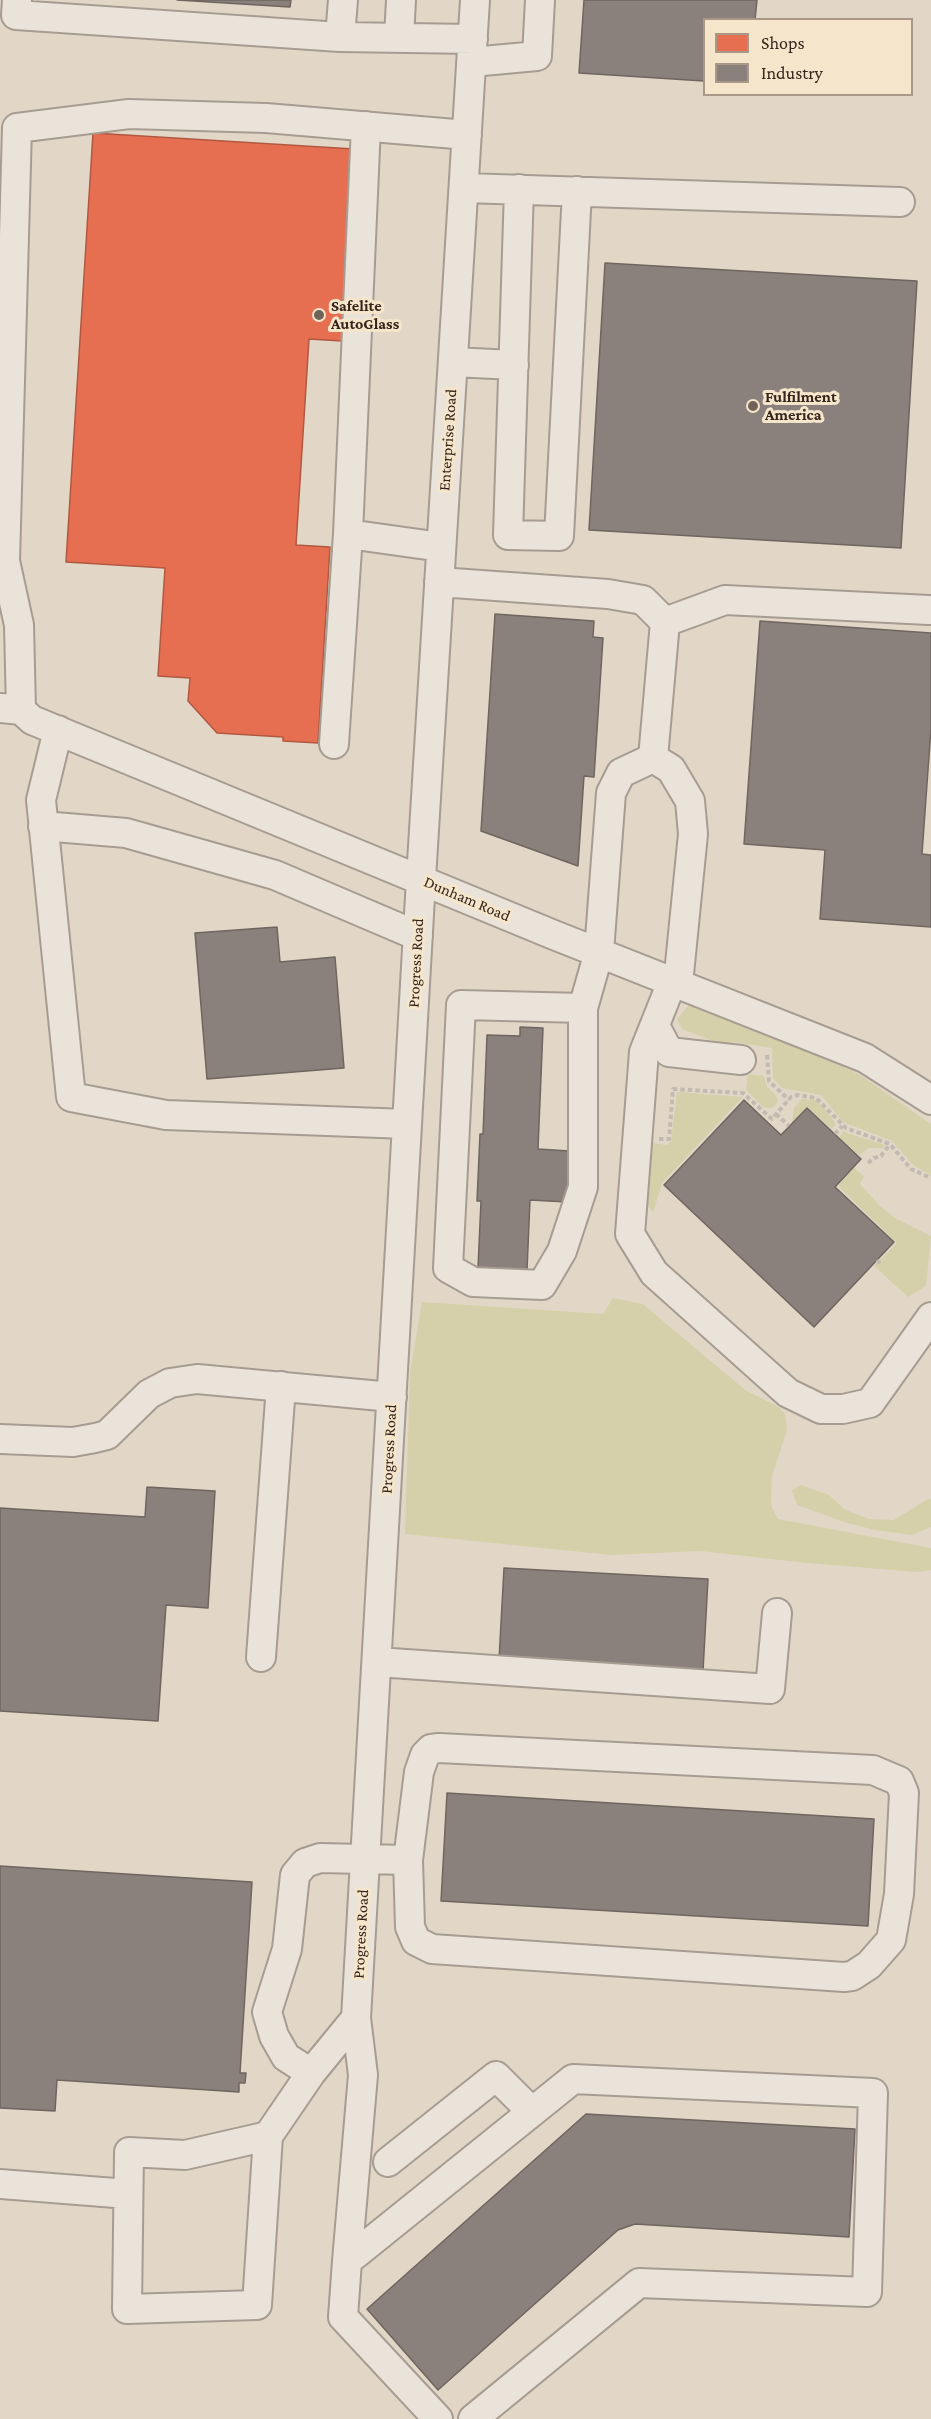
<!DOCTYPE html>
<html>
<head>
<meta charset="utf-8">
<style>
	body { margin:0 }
	#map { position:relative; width:931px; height:2419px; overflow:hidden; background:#e2d7c7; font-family:"Crimson Pro",serif }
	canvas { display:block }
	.legend { position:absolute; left:703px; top:18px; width:210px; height:78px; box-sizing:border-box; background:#f5e5cb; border:2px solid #a89885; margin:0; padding:8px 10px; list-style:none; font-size:18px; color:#34241b }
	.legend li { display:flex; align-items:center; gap:12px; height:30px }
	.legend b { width:30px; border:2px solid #a89885 }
</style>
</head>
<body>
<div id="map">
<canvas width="931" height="2419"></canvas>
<ul class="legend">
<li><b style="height:16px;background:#e76f51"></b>Shops</li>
<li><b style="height:16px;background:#8a817c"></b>Industry</li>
</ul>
</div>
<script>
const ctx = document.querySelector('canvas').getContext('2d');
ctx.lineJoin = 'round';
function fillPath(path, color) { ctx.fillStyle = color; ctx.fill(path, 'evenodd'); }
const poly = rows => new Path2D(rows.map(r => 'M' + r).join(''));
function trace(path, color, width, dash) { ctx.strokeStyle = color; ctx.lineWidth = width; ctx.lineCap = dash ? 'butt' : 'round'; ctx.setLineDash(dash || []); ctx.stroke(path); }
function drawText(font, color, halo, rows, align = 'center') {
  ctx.font = font + ' "Crimson Pro",serif'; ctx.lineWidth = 6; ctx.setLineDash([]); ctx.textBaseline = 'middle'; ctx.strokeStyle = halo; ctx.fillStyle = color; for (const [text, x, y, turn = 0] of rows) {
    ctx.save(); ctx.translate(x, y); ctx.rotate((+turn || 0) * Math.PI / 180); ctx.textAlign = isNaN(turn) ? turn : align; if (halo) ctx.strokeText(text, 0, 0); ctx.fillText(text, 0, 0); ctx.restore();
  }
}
const green = poly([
	[689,1005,810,1051,860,1075,931,1124,931,1175,914,1166,892,1141,843,1122,821,1095,782,1088,773,1078,772,1048,734,1042,725,1046,682,1029,677,1019],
	[748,1074,764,1076,767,1087,775,1094,778,1100,775,1106,769,1109,763,1107,746,1090],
	[677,1092,743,1097,662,1183,653,1213,645,1201,649,1149,652,1143,667,1145,671,1141],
	[802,1099,815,1100,822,1105,836,1124,832,1129,807,1107,792,1122,794,1108],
	[844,1131,847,1133,885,1145,883,1148,869,1148,859,1155,839,1137],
	[854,1168,864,1176,860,1184,879,1205,895,1218,931,1236,926,1286,908,1297,874,1266,897,1243,838,1186],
	[613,1298,643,1304,745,1390,779,1407,785,1415,787,1430,772,1476,771,1505,778,1519,931,1548,931,1570,917,1572,807,1563,701,1551,611,1555,405,1534,410,1373,422,1302,603,1314],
	[801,1485,829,1495,844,1509,869,1519,894,1520,926,1500,931,1499,931,1527,912,1535,875,1530,847,1523,797,1505,792,1490]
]);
const shops = poly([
	[93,133,354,149,342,341,309,339,296,545,330,547,318,743,283,741,283,737,217,733,188,701,190,678,158,676,165,568,66,562,93,133]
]);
const industry = poly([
	[177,0,291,0,290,7,177,0],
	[584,0,757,0,755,20,704,20,704,81,579,73,584,0],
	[605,263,917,281,901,548,589,530,605,263],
	[495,614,594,621,593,637,603,638,594,777,584,776,578,866,481,831,495,614],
	[760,621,931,633,931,728,922,854,931,855,931,927,820,919,825,850,744,844,760,621],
	[277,927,280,962,335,957,344,1068,207,1079,195,933,277,927],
	[520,1027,543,1028,538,1149,569,1151,567,1202,530,1200,527,1270,478,1268,481,1201,477,1201,480,1134,483,1134,487,1035,520,1036,520,1027],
	[744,1100,781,1135,807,1108,861,1159,835,1187,894,1242,814,1327,664,1185,744,1100],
	[147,1487,215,1491,208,1608,166,1605,158,1721,0,1711,0,1508,145,1517,147,1487],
	[504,1568,708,1579,703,1671,499,1660,504,1568],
	[447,1793,874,1819,868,1926,441,1901,447,1793],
	[0,1866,252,1882,240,2073,246,2073,245,2083,239,2083,239,2092,57,2080,55,2111,0,2108,0,1866],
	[586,2114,855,2129,849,2237,635,2224,618,2230,438,2390,367,2309,586,2114]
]);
const path = poly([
	[767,1055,769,1081,789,1100],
	[776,1114,789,1126],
	[835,1134,842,1126],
	[659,1139,669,1139,673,1089,743,1093,772,1119,791,1097,798,1095,816,1098,846,1128,890,1144,911,1169,931,1178],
	[868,1163,874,1158,881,1156,890,1144],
	[877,1260,881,1265]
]);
const minor = poly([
	[17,0,16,15,340,37,343,0],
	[340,37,473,39],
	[399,38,401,0],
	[472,62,537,56,540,0],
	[366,126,348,534,441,547],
	[464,188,900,202],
	[519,189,508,535,559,536,577,191],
	[453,362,514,365],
	[439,582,608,594,643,600,665,622,653,758],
	[665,622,725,600,929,610],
	[0,708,21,710,32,720,554,935,865,1058,931,1100],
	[21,710,19,625,5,561,17,128,129,114,266,118,467,135],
	[58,730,41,800,71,1097,166,1115,407,1124],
	[334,744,348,534],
	[653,758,671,769,690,801,693,834,678,984],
	[43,826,126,833,275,875,418,936],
	[672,982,644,1052,630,1234,654,1273,788,1393,821,1409,843,1409,870,1403,931,1317],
	[583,1008,583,1187,562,1251,542,1285,473,1282,448,1268,461,1005,583,1008,599,952,611,793,621,773,653,758],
	[655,1026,669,1052,741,1060],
	[0,1439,73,1442,95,1438,107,1435,149,1394,170,1383,197,1379,392,1397],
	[261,1657,281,1386],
	[377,1662,770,1689,777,1613],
	[311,2073,286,2057,274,2036,267,2012,287,1949,295,1875,305,1863,320,1858,408,1860,410,1927,416,1941,432,1949,844,1977,852,1976,869,1965,891,1940,899,1894,904,1793,899,1781,873,1770,439,1748,431,1749,425,1755,419,1772,408,1860],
	[268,2136,257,2305,127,2309,129,2152,185,2155,268,2136,311,2073,356,2018],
	[388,2162,496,2076,532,2112],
	[0,2184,128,2194],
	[347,2261,343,2317,438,2419],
	[473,2419,639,2283,867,2292,873,2093,573,2079,347,2261,363,2075,356,2018,421,879,475,0]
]);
const markers = [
	[319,315,6,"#716357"],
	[753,406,6,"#716357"]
];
const poiNames = [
	["Safelite",331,306],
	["AutoGlass",331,324],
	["Fulfilment",765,397],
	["America",765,415]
];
const streetNames = [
	["Enterprise Road",448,440,-86],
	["Dunham Road",467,899,23],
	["Progress Road",416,963,-87],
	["Progress Road",389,1449,-87],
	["Progress Road",361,1934,-87]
];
fillPath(green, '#d5d0a9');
fillPath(shops, '#e76f51');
trace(shops, '#b15841', 1.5);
fillPath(industry, '#8a817c');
trace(industry, '#70655f', 1.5);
trace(minor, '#a79c91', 32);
trace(path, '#c3bab1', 4, [4.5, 3]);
trace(minor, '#eae3da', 28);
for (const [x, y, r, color] of markers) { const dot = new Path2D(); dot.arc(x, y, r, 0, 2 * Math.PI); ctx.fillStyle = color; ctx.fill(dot); trace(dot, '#f5e5cb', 2); }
drawText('bold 16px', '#34241b', '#f5e5cb', poiNames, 'left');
drawText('16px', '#34241b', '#f5e5cb', streetNames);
</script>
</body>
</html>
